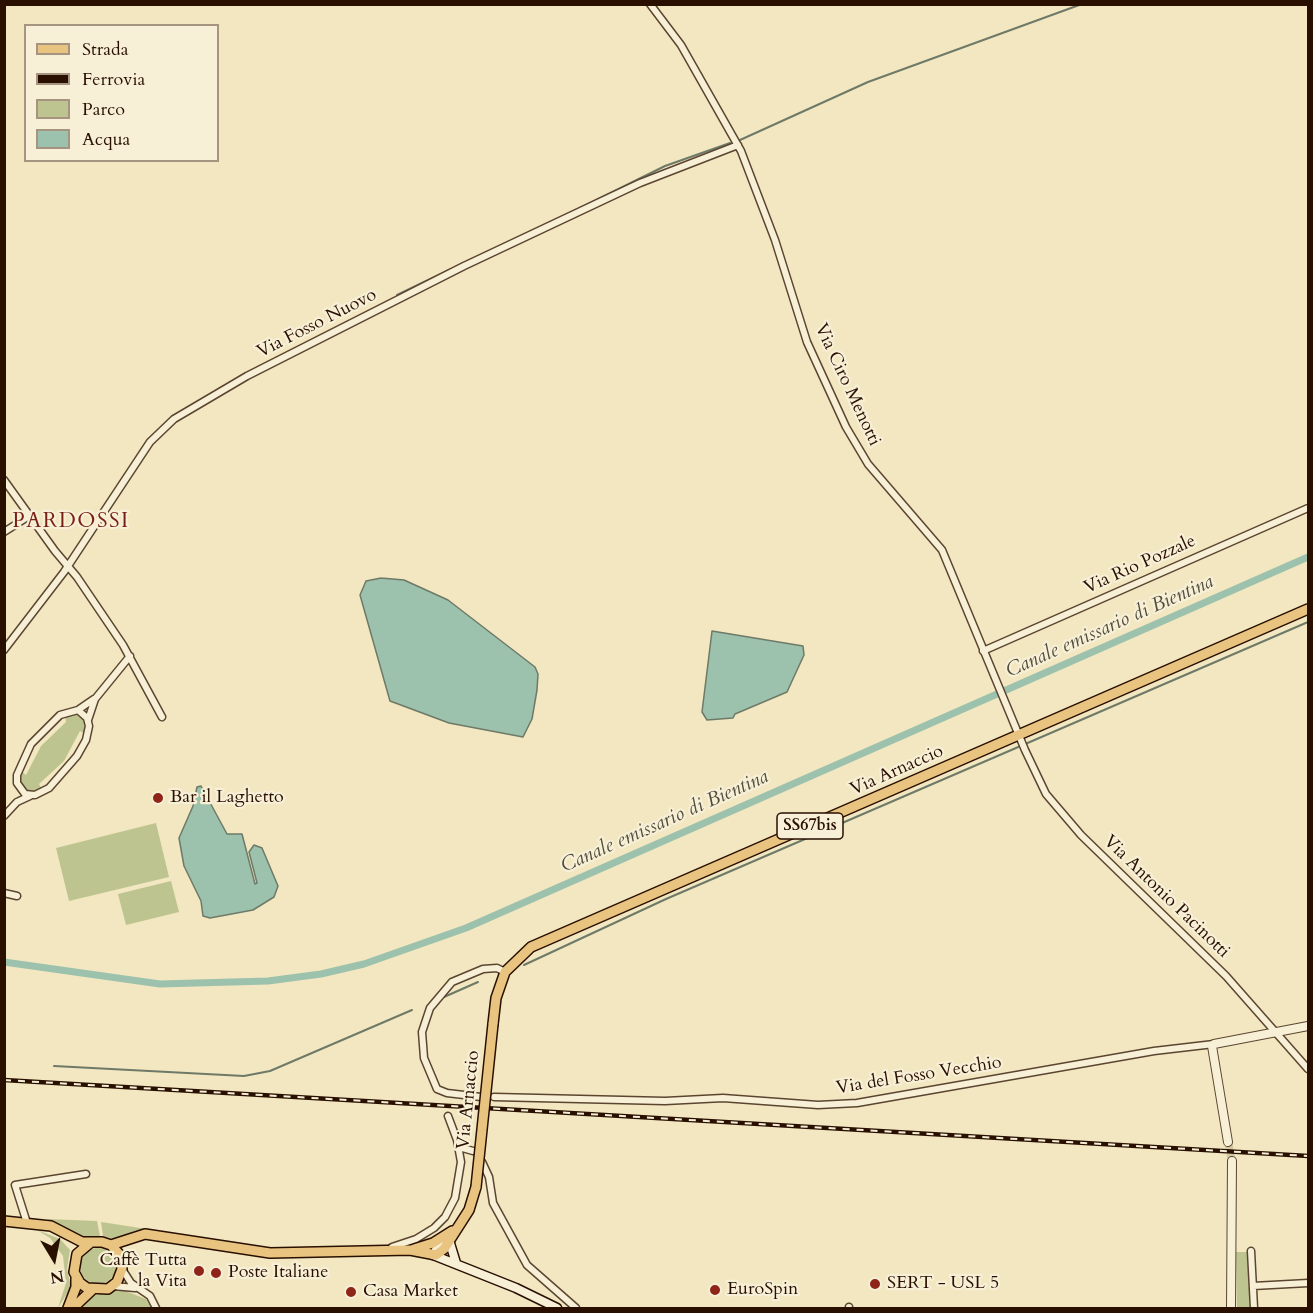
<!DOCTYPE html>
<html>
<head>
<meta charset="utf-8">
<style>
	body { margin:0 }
	#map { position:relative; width:1313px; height:1313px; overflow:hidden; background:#f2e7c0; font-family:Cardo,serif }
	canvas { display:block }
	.frame { position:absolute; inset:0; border:6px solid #290f00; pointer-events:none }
	.legend { position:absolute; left:24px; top:24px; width:195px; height:138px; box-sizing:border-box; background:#f7efd6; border:2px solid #a59580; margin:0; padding:8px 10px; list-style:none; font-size:18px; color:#290f00 }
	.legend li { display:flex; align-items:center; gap:12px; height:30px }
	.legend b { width:30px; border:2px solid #a59580 }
	.north { position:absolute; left:24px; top:1229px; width:60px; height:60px; -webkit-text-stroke:4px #f7efd6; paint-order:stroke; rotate:170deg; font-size:16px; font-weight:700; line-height:24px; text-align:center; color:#290f00 }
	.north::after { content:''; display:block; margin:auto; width:21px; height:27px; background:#290f00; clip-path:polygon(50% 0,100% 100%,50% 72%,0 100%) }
</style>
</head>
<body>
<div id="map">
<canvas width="1313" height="1313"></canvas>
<div class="frame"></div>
<ul class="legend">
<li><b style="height:8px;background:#e9c480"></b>Strada</li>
<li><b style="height:8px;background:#290f00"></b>Ferrovia</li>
<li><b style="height:16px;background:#bec490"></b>Parco</li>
<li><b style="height:16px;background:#9cc1ac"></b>Acqua</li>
</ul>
<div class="north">N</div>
</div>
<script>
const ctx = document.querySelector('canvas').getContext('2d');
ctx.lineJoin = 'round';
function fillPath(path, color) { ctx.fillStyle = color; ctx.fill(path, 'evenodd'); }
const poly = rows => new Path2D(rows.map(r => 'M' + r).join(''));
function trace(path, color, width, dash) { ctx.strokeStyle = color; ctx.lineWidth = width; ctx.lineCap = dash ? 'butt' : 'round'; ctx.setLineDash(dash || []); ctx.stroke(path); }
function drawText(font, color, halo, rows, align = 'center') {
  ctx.font = font + ' Cardo,serif'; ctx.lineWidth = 4.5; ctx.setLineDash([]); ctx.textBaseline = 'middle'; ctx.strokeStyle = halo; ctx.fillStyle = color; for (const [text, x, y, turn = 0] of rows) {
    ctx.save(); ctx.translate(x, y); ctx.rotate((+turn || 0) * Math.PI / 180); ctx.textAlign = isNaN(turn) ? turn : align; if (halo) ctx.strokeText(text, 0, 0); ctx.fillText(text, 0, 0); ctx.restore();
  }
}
const green = poly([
	[74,713,84,719,85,734,80,731,64,761,39,784,42,790,26,791,20,784,21,771,26,775,41,746,66,722,65,715],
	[156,823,169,877,69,901,56,848],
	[171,881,179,912,126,925,118,894],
	[47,1219,97,1221,100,1236,80,1237],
	[101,1222,147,1229,134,1231,122,1238,113,1239,103,1236],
	[37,1230,60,1239,70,1250,67,1269,71,1287,58,1308,66,1283,63,1256,50,1238],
	'80 1266a18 18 0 1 1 36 0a18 18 0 1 1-36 0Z',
	[1236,1252,1247,1252,1250,1308,1237,1308],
	[120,1289,146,1299,151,1308,82,1308,91,1296]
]);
const water = poly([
	[381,578,404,580,448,600,535,667,538,674,537,690,532,719,523,737,449,723,390,701,360,595,366,581,381,578],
	[712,631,803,646,804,655,787,692,735,714,733,718,707,720,702,712,712,631],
	[201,786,227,834,242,834,255,884,257,883,249,852,254,845,262,848,278,886,274,897,253,910,210,918,203,916,201,901,184,866,179,838,193,806,197,787,201,786]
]);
const stream = poly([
	[740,140,868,82,1082,4],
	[570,213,665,166,730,143],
	[397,295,451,269],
	[524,965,666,899,1308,622],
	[444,997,478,982],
	[54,1066,244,1076,270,1071,412,1010]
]);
const canal = poly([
	[4,962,160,984,268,981,321,974,364,964,466,928,1308,557]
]);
const tertiaryTunnel = poly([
	[1228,1142,1232,1161]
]);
const minor = poly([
	[650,4,681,45,741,151,775,240,807,342,846,427,868,464,942,550,1025,750,1046,794,1081,835,1226,976,1308,1069],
	[4,480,55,551,77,577,123,645,162,717],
	[4,532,29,516],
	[4,650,64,572,150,442,174,419,247,376,464,266,640,183,738,145],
	[983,651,1308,508],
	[78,710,87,718,89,726,86,740,77,756,49,788,35,795,25,794,17,783,17,775,31,744,60,715,78,710],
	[78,710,94,699],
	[88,720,95,699,130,656],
	[4,816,17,802,30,796],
	[4,893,17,896],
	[481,1097,447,1093,437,1089,424,1058,422,1032,430,1008,452,982,483,969,497,968,505,972],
	[494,1097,665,1101,723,1098,818,1105,857,1103,1154,1051,1214,1044],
	[459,1147,473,1151],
	[482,1162,489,1177,493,1203,527,1265,576,1308],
	[27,1223,15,1185,86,1174],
	[392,1247,416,1239,434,1228,445,1217,455,1198,461,1162,457,1140,448,1116],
	[1251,1251,1254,1308],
	[122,1269,131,1283,150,1296,156,1308],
	[113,1286,135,1288],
	[1253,1286,1308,1283],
	[849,1307,849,1308]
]);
const tertiary = poly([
	[1228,1142,1212,1046,1214,1044,1308,1026],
	[1231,1308,1232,1161]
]);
const secondary = poly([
	[443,1238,433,1255,516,1288,557,1308],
	[449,1240,456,1263]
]);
const primary = poly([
	[493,1024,496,998,505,972,531,947,1308,609],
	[4,1221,51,1226,82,1242,102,1242,111,1245,120,1255,122,1269,117,1282,108,1289,87,1288,80,1283,74,1272,77,1254,90,1243],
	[111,1245,145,1234,270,1253,410,1250,436,1255,444,1249,469,1210,476,1187],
	[414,1249,433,1243,452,1231],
	[68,1308,76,1287,76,1278],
	[73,1308,92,1290]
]);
const rail = poly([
	[4,1080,1308,1156]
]);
const primaryBridge = poly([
	[476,1187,493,1024]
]);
const markers = [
	[158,798,6,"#8f2418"],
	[199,1271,6,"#8f2418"],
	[216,1273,6,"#8f2418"],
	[875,1284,6,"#8f2418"],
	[715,1290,6,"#8f2418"],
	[351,1292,6,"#8f2418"]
];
const shields = [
	[810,826,66]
];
const shieldNames = [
	["SS67bis",810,826]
];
const streetNames = [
	["Via Fosso Nuovo",317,324,-27],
	["Via Ciro Menotti",847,385,65],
	["Via Rio Pozzale",1140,565,-24],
	["Via Arnaccio",897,771,-24],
	["Via Antonio Pacinotti",1166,897,44],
	["Via del Fosso Vecchio",919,1076,-9],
	["Via Arnaccio",469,1100,-84]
];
const poiNames = [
	["Bar il Laghetto",170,798],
	["Caffè Tutta",187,1261,"right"],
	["la Vita",187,1282,"right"],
	["Poste Italiane",228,1273],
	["SERT - USL 5",887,1284],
	["EuroSpin",727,1290],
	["Casa Market",363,1292]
];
const waterNames = [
	["Canale emissario di Bientina",1110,627,-24],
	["Canale emissario di Bientina",665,822,-24]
];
const quarterNames = [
	["PARDOSSI",71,522]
];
fillPath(green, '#bec490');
fillPath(water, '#9cc1ac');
trace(water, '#6e7a67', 1.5);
trace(stream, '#6e7a67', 2);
trace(canal, '#9cc1ac', 7);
trace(tertiaryTunnel, '#d4c7a3', 8, [8, 4]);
trace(minor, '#5b4530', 9);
trace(tertiary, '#5b4530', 10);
trace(secondary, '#290f00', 11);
trace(primary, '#290f00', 12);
trace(minor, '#f7efd6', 6);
trace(tertiary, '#f7efd6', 8);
trace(secondary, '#f7efd6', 8);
trace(primary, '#e9c480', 9);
trace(rail, '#290f00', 4.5);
trace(rail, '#f7efd6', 2, [7]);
trace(primaryBridge, '#290f00', 12, []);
trace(primaryBridge, '#e9c480', 9);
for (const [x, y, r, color] of markers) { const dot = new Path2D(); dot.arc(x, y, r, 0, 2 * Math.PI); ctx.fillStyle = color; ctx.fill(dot); trace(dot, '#f7efd6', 2); }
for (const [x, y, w] of shields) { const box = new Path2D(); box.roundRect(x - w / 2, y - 13, w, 26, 4.5); ctx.fillStyle = '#f7efd6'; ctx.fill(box); trace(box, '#290f00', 1.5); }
drawText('bold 16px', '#290f00', null, shieldNames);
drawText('18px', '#290f00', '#f7efd6', streetNames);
drawText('18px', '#290f00', '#f7efd6', poiNames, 'left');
drawText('italic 20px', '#514d3c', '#f7efd6', waterNames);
ctx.letterSpacing = '1.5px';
drawText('21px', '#7a1f14', '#f7efd6', quarterNames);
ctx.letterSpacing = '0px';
</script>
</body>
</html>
